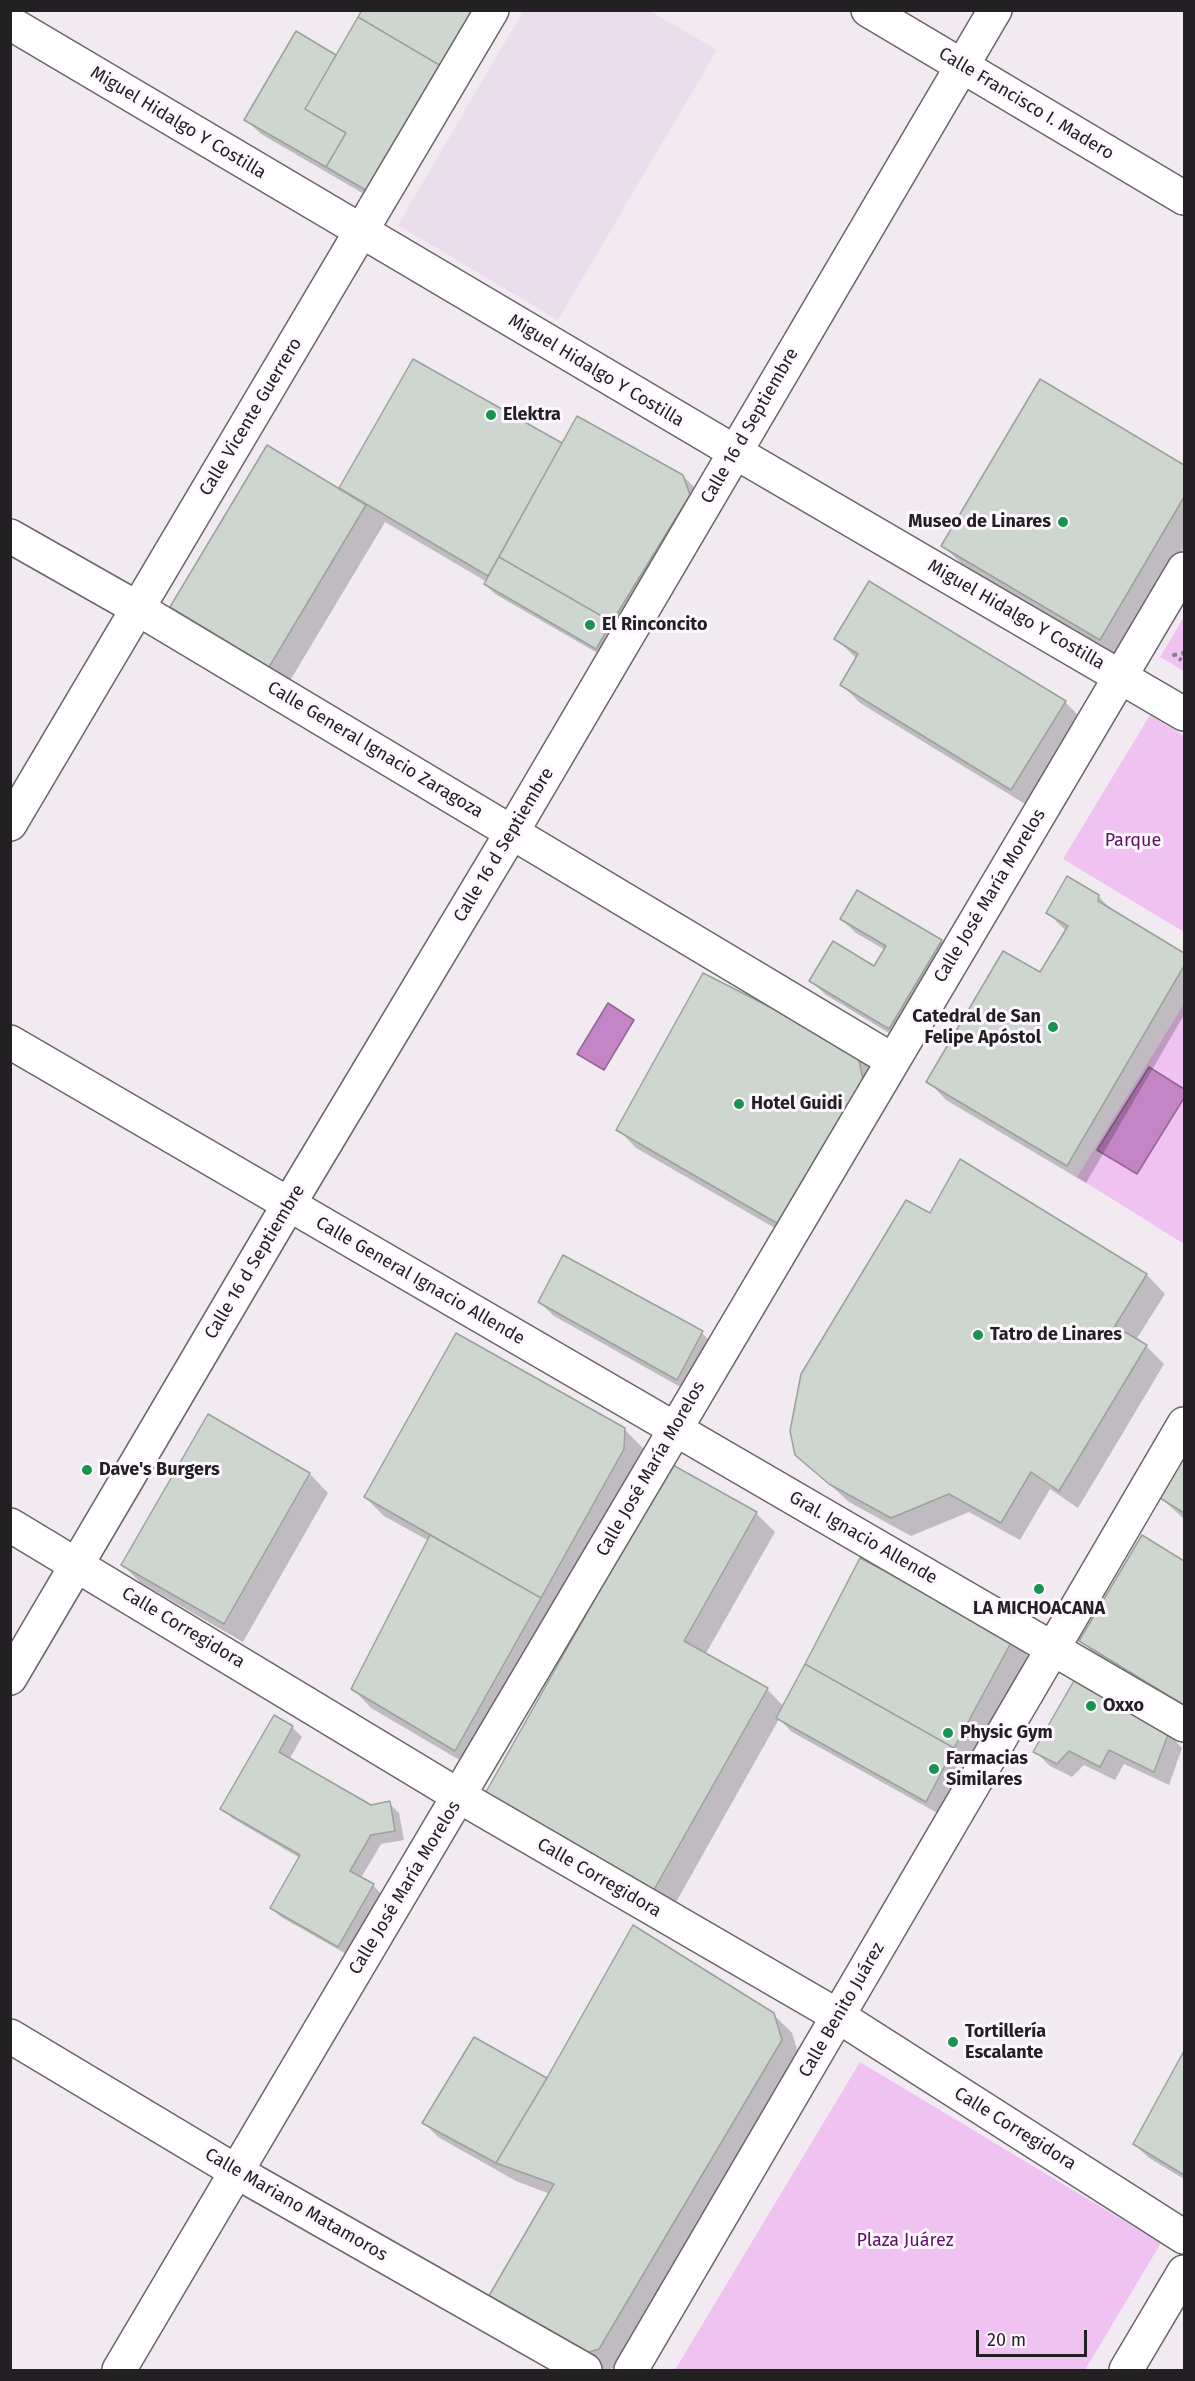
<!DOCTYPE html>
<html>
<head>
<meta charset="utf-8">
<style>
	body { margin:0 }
	#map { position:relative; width:1195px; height:2381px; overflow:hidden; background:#f1eaf1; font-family:"Fira Sans",sans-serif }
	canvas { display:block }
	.frame { position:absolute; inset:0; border:12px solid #232023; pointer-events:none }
	.scale { position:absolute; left:976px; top:2330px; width:111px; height:27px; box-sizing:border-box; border:3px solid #232023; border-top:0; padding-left:8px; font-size:18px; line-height:21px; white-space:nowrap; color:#232023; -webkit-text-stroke:4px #fff7ff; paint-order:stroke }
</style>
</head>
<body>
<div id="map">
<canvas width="1195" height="2381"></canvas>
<div class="frame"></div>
<div class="scale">20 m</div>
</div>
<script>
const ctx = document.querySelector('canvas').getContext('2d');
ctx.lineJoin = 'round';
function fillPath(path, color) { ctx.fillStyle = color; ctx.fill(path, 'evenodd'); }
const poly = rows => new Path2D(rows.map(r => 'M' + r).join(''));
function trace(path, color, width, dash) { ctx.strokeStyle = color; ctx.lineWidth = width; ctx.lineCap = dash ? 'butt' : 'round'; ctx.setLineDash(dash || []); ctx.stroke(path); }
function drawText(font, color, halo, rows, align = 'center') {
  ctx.font = font + ' "Fira Sans",sans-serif'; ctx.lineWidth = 6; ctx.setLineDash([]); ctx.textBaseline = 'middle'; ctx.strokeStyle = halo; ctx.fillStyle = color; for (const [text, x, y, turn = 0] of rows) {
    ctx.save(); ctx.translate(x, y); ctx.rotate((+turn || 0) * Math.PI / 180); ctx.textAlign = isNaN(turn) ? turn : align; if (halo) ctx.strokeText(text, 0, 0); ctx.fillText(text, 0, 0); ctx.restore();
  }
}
const built = poly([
	[523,11,650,11,717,50,558,320,398,225]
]);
const green = poly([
	[1184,617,1184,671,1160,657],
	[1150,715,1184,736,1184,932,1063,859],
	[1184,1004,1184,1244,1077,1177],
	[860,2062,1161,2243,1085,2370,675,2370]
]);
const water = poly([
	[608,1003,634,1020,604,1070,577,1054,608,1003],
	[1149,1067,1184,1089,1184,1098,1137,1174,1097,1150,1149,1067]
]);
const shadow = poly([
	[296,33,337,57,383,205,261,134,246,120],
	[414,361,563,445,683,476,702,495,606,658,495,594,485,584,487,582,385,522,288,684,190,625,172,607,339,491],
	[1040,381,1184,467,1184,547,1119,658,962,564,943,546],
	[836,639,1065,702,1083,720,1030,807,860,703,842,685,857,659],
	[1098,896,1115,913,1184,955,1184,1015,1086,1183,946,1100,928,1081,1041,974,1066,931,1048,913],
	[841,919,941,942,955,956,904,1042,826,995,811,981,875,968,885,950,856,933],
	[856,1052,875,1071,799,1242,636,1148,618,1129],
	[961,1161,1147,1275,1165,1294,1136,1340,1146,1346,1164,1364,1078,1508,1050,1489,1020,1540,969,1512,911,1536,849,1502,796,1454],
	[539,1302,702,1333,716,1347,691,1393,554,1316],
	[208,1416,310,1474,328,1493,243,1642,141,1583,123,1565],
	[624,1429,643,1448,642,1468,473,1768,371,1708,353,1689,429,1541,384,1516,365,1497],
	[1184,1460,1184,1519,1161,1498],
	[756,1513,775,1532,705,1655,767,1689,784,1707,1012,1640,1031,1659,941,1815,792,1732,779,1719,670,1913,502,1817],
	[1143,1537,1184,1563,1184,1711,1099,1659,1081,1640],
	[275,1717,292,1727,302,1737,289,1760,370,1806,389,1803,399,1813,404,1840,381,1844,361,1878,373,1885,382,1895,348,1955,281,1917,272,1908,300,1858,232,1818,222,1809],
	[1168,1733,1182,1748,1169,1785,1124,1764,1115,1780,1084,1765,1072,1777,1050,1766,1035,1751],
	[773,2014,792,2033,800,2059,617,2367,606,2370,590,2370,550,2194,516,2181,438,2137,424,2123,547,2080],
	[1184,2054,1184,2179,1149,2158,1134,2144]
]);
const building = poly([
	[362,10,474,10,441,66,358,17,362,10],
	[358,17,441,66,369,192,326,167,346,133,305,109,358,17],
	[296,31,336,55,305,109,346,133,326,167,244,120,296,31],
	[413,359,562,443,488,576,339,488,413,359],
	[1040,379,1184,465,1184,497,1100,640,941,546,1040,379],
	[577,416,683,475,690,495,612,622,499,557,577,416],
	[267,445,366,505,269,667,170,607,267,445],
	[499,557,612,622,596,649,484,584,499,557],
	[869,581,1066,701,1011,790,840,685,858,654,834,639,869,581],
	[1067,876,1099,895,1098,901,1184,953,1184,966,1067,1166,926,1082,1003,951,1040,972,1068,926,1046,913,1067,876],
	[857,890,942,940,889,1029,809,981,833,941,874,966,886,946,840,919,857,890],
	[703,973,857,1051,863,1079,780,1225,616,1130,703,973],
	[960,1159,1147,1274,1115,1326,1147,1345,1059,1491,1031,1472,1001,1523,949,1494,891,1518,829,1484,795,1455,790,1431,801,1374,906,1200,930,1213,960,1159],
	[563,1255,703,1331,677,1380,538,1302,563,1255],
	[456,1333,625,1428,624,1449,541,1598,364,1497,456,1333],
	[208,1414,310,1473,224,1624,121,1565,208,1414],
	[1184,1457,1184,1513,1160,1498,1184,1457],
	[671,1464,757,1512,684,1641,768,1688,651,1895,482,1799,671,1464],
	[430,1535,541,1598,455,1751,351,1689,430,1535],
	[1142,1535,1184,1561,1184,1705,1079,1641,1142,1535],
	[860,1558,1013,1639,954,1748,805,1664,860,1558],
	[805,1664,954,1748,926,1802,776,1718,805,1664],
	[1075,1679,1169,1732,1154,1772,1109,1750,1100,1767,1069,1751,1057,1764,1033,1752,1075,1679],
	[274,1715,293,1726,279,1752,371,1805,390,1801,395,1831,371,1835,350,1871,374,1884,338,1947,270,1908,300,1855,220,1809,274,1715],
	[633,1925,774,2013,782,2040,599,2349,576,2356,487,2299,554,2184,496,2163,547,2078,633,1925],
	[474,2037,547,2078,496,2163,422,2123,474,2037],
	[1184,2051,1184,2175,1133,2144,1184,2051]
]);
const path = poly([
	[1175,654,1174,655,1184,662],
	[1174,655,1184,653]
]);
const street = poly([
	[868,10,1184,198],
	[10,536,137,608,892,1060],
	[10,824,492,10],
	[10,1042,1184,1725],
	[10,1525,459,1796,838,2016,1184,2237],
	[10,1678,289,1204,512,832,995,10],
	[10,2036,237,2172,585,2370],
	[119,2370,1184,569],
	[631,2370,1184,1424],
	[1126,2370,1184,2272]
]);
const secondary = poly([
	[10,23,735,452,1184,714]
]);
const markers = [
	[491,415,6,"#189350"],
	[1063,522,6,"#189350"],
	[590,625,6,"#189350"],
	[1053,1027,6,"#189350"],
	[739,1104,6,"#189350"],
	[978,1335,6,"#189350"],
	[87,1470,6,"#189350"],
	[1039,1589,6,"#189350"],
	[1091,1706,6,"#189350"],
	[948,1733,6,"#189350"],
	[934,1769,6,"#189350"],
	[953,2042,6,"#189350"]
];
const streetNames = [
	["Calle Francisco I. Madero",1026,104,31],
	["Miguel Hidalgo Y Costilla",178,123,31],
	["Miguel Hidalgo Y Costilla",596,371,31],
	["Calle Vicente Guerrero",251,417,-59],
	["Calle 16 d Septiembre",750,426,-60],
	["Miguel Hidalgo Y Costilla",1016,615,30],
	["Calle General Ignacio Zaragoza",375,750,31],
	["Calle 16 d Septiembre",504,845,-59],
	["Calle José María Morelos",990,896,-59],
	["Calle 16 d Septiembre",255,1262,-59],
	["Calle General Ignacio Allende",420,1281,30],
	["Calle José María Morelos",651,1469,-60],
	["Gral. Ignacio Allende",863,1538,30],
	["Calle Corregidora",183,1628,31],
	["Calle Corregidora",599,1878,30],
	["Calle José María Morelos",405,1888,-59],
	["Calle Benito Juárez",842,2010,-60],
	["Calle Corregidora",1015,2129,32],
	["Calle Mariano Matamoros",296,2205,30]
];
const poiNames = [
	["Elektra",503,415],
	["Museo de Linares",1051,522,"right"],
	["El Rinconcito",602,625],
	["Catedral de San",1041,1017,"right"],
	["Felipe Apóstol",1041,1038,"right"],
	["Hotel Guidi",751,1104],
	["Tatro de Linares",990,1335],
	["Dave's Burgers",99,1470],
	["LA MICHOACANA",1039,1609,"center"],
	["Oxxo",1103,1706],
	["Physic Gym",960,1733],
	["Farmacias",946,1759],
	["Similares",946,1780],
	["Tortillería",965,2032],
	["Escalante",965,2053]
];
const parkNames = [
	["Parque",1133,841],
	["Plaza Juárez",905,2241]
];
fillPath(built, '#ebdeec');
fillPath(green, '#f0c2f1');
fillPath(water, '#c385c6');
trace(water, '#936795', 1.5);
fillPath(shadow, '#0003');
fillPath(building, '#ced6d0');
trace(building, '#99a29b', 1.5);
trace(street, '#6b646b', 36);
trace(secondary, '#6b646b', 36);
trace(path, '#858085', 4, [3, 4.5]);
trace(street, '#fff', 33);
trace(secondary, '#fff', 33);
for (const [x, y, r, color] of markers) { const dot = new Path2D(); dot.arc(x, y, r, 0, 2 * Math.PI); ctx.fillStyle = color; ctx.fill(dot); trace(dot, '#fff7ff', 2); }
drawText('18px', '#232023', '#fff7ff', streetNames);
drawText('bold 18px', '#232023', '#fff7ff', poiNames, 'left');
drawText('18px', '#5d1062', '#fff7ff', parkNames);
</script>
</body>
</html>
